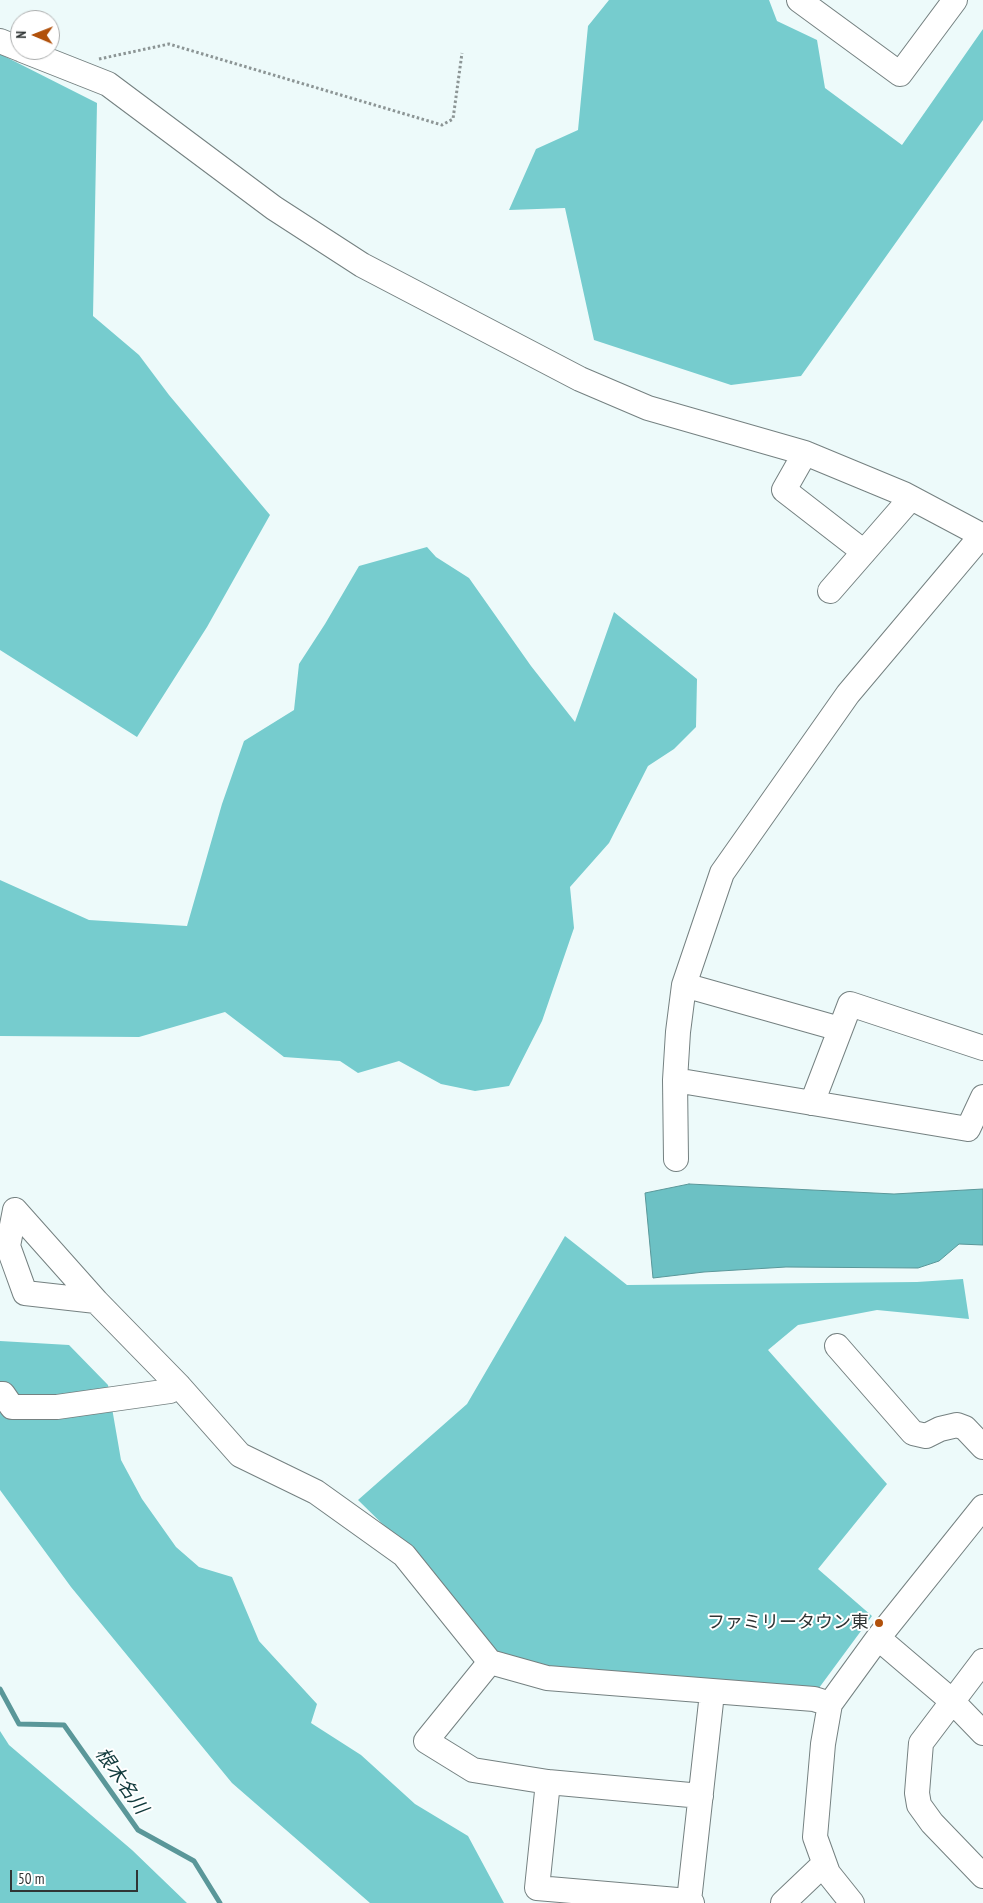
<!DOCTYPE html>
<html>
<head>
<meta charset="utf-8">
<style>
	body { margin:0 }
	#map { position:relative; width:983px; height:1903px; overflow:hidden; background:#edfafa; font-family:"PT Sans Narrow",sans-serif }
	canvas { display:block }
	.north { position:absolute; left:10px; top:10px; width:50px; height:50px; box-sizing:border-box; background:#fff; border:1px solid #acaeae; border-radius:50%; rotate:271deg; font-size:14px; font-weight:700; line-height:20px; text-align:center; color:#303535 }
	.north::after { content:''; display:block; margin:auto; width:18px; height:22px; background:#b1510b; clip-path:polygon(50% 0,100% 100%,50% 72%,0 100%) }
	.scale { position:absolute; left:10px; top:1870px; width:128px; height:22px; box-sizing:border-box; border:2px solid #303535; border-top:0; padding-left:6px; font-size:15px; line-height:18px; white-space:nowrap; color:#303535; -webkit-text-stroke:4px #fff; paint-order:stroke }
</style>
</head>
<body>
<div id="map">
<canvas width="983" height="1903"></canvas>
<div class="north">N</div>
<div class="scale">50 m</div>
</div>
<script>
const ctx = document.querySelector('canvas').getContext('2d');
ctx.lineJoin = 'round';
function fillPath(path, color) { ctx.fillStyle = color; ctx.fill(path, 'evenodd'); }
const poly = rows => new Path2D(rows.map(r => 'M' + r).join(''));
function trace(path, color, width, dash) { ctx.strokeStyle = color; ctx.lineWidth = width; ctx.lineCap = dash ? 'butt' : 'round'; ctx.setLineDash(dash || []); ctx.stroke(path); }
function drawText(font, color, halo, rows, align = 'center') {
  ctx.font = font + ' "PT Sans Narrow","Noto Sans JP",sans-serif'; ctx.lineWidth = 4; ctx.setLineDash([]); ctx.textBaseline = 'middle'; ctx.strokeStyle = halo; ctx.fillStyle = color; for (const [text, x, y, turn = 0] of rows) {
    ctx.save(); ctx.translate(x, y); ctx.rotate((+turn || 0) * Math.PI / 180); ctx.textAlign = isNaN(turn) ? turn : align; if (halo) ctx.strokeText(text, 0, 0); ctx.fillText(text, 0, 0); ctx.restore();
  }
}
const forest = poly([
	[609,0,769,0,777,21,817,40,825,88,902,145,983,29,983,120,801,376,731,385,594,340,565,208,509,210,536,149,578,130,588,26],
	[0,54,97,103,93,316,139,355,169,395,270,515,207,627,137,737,0,650],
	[427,547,436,557,469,578,531,666,575,722,614,612,697,679,696,727,674,749,648,766,609,843,570,887,574,928,542,1021,509,1086,475,1091,441,1084,399,1061,358,1073,340,1061,284,1057,225,1012,139,1037,0,1036,0,880,89,920,187,926,222,804,244,741,294,710,299,664,325,624,359,566],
	[565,1236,627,1285,917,1282,963,1279,969,1319,877,1310,798,1325,768,1350,887,1484,818,1569,872,1616,816,1692,502,1662,407,1548,358,1500,467,1404],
	[0,1341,69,1345,108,1385,121,1460,142,1499,176,1547,199,1567,232,1577,259,1641,317,1704,311,1723,361,1755,415,1804,468,1836,504,1903,370,1903,232,1783,71,1587,0,1490],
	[0,1731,9,1745,132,1850,187,1903,0,1903]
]);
const water = poly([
	[689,1184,894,1194,983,1189,983,1245,959,1244,939,1261,918,1268,786,1267,704,1272,653,1278,645,1193,689,1184]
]);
const stream = poly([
	[0,1689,19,1724,64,1725,138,1830,194,1861,220,1903]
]);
const path = poly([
	[99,59,169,44,442,125,453,119,462,53]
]);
const minor = poly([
	[799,0,900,74,955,0],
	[0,41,20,49],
	[22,50,108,84,274,208,362,265,580,379,648,408,805,453,904,494,983,536],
	[805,453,784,490,864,552],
	[830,591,911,498],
	[684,985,840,1029],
	[675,1080,968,1129,983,1097],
	[812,1103,850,1004,983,1048],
	[676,1159,675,1080,678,1032,684,985,722,873,848,694,982,535],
	[15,1210,96,1301,25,1293,8,1246,15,1210],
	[96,1301,179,1386,240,1455,316,1492,404,1555,490,1662,547,1678,814,1699,830,1704],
	[837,1346,913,1433,926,1436,940,1429,957,1425,965,1428,983,1447],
	[0,1394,3,1394,12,1407,57,1407,170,1391,179,1386],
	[878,1638,952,1701,983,1733],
	[983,1661,921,1743,917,1793,919,1805,932,1823,983,1876],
	[490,1662,426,1741,473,1770,548,1782,701,1796],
	[548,1782,537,1888,689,1901,692,1903],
	[689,1901,712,1693],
	[783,1903,824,1864],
	[852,1903,828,1873,815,1837,823,1744,830,1704,878,1638,983,1507]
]);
const markers = [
	[879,1623,5,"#b1510b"]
];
const poiNames = [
	["ファミリータウン東",869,1623]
];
const waterNames = [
	["根木名川",121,1781,55]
];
fillPath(forest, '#76ccce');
fillPath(water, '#6cc1c4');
trace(water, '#5a9799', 1);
trace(stream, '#5a9799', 5);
trace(minor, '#758181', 26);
trace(path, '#8c9595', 3, [2.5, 2.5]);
trace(minor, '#fff', 24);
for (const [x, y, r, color] of markers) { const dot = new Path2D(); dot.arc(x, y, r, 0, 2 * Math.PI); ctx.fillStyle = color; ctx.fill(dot); trace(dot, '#fff', 2); }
drawText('18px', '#303535', '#fff', poiNames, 'right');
drawText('italic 19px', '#0e383a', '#fff', waterNames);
</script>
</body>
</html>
